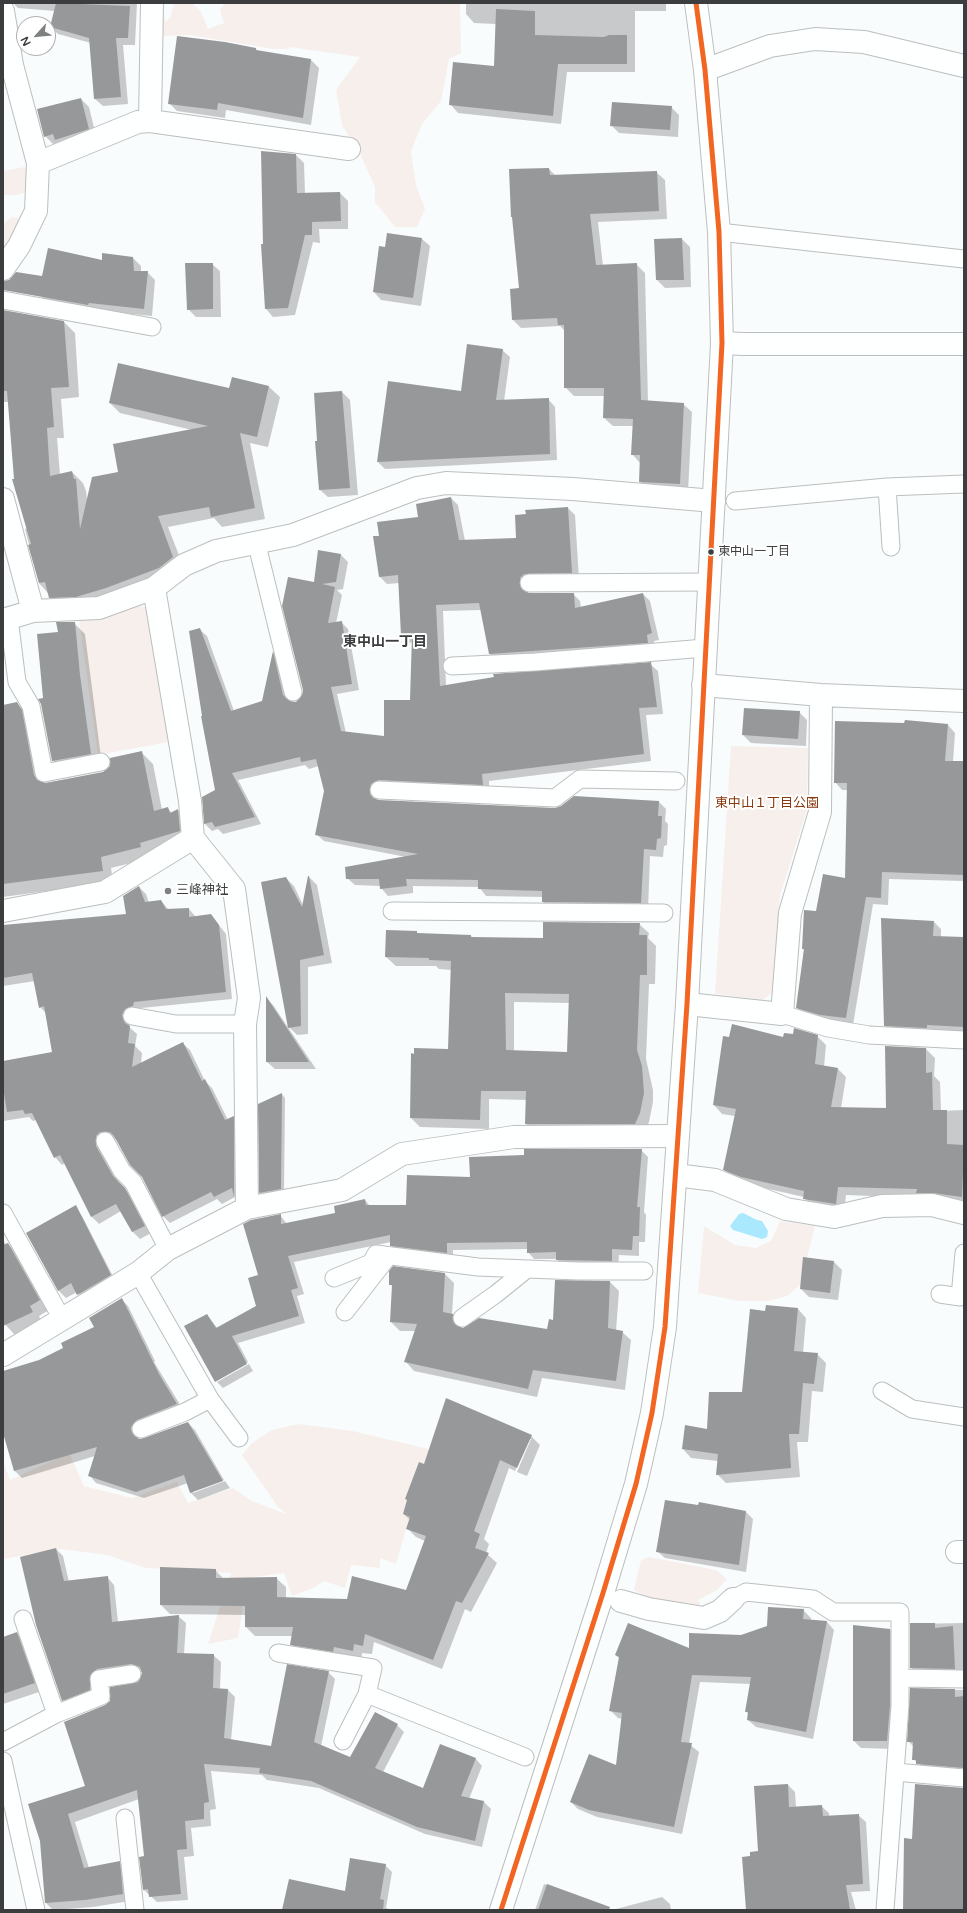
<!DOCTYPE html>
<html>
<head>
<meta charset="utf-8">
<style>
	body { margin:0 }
	#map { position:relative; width:967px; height:1913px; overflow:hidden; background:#f9fcfd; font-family:"Varela Round",sans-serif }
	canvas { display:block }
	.frame { position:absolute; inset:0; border:4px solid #3b3d3e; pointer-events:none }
	.north { position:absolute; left:16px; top:16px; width:40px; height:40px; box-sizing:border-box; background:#fff; border:1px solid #b1b1b2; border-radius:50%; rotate:243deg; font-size:11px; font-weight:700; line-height:16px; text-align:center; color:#3b3d3e }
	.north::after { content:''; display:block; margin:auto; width:14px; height:18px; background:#7e8081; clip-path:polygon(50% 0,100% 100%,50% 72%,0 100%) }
</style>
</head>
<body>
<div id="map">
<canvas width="967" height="1913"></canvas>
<div class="frame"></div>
<div class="north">N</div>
</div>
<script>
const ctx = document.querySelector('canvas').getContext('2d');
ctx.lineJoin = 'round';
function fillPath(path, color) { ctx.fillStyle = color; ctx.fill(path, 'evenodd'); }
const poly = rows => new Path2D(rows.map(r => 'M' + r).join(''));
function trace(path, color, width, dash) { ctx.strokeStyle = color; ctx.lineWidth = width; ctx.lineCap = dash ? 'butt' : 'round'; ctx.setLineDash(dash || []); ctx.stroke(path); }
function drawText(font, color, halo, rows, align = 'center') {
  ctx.font = font + ' "Varela Round","Noto Sans JP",sans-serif'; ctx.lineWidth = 4; ctx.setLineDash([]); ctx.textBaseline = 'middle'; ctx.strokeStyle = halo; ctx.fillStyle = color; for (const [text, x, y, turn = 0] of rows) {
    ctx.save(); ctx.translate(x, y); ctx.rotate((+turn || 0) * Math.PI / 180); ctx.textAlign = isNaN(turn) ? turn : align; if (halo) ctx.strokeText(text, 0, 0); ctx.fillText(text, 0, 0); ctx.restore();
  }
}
const green = poly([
	[156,3,162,3,165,22,170,18,174,3,192,3,201,12,208,29,224,23,220,10,225,3,460,3,461,53,449,59,441,101,422,124,411,151,416,185,425,209,417,227,395,227,375,202,375,187,360,154,342,125,336,90,360,57,289,47,288,49,273,49,189,35,163,36],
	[25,167,31,173,32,191,16,195,3,195,3,171],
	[12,217,23,219,3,257,3,224],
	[135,606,150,607,174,741,98,755,79,620,118,614],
	[731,746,808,748,807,810,780,895,772,993,763,1000,715,994],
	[780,1221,815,1226,800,1285,787,1296,769,1301,739,1301,698,1293,704,1226,735,1245,756,1248,771,1241],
	[299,1424,352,1431,429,1449,396,1564,380,1558,380,1568,351,1565,345,1588,324,1581,313,1588,292,1596,284,1573,247,1578,238,1638,208,1644,231,1573,145,1568,107,1555,61,1549,3,1559,3,1461,10,1480,69,1453,84,1486,132,1498,177,1482,188,1503,233,1488,252,1501,286,1514,278,1507,242,1455,252,1443,272,1430],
	[649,1557,716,1570,727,1579,717,1590,698,1600,700,1603,698,1608,659,1604,634,1590,641,1560]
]);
const water = poly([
	[743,1213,757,1220,762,1221,768,1231,767,1237,762,1239,733,1230,730,1226,739,1214]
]);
const shadow = poly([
	[13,3,137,3,135,45,123,45,128,104,103,106,95,99,91,43,58,34,51,27,55,11,18,8],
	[466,3,666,3,666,11,635,11,635,72,567,72,561,124,458,113,450,104,495,67,496,24,474,23,466,14],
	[256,49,259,52,311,60,319,68,311,125,226,110,225,118,177,111,169,103],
	[81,99,89,107,96,136,53,144,45,136],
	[671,107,679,115,678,137,619,133,611,125],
	[296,155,304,163,305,194,340,193,348,201,348,229,319,229,320,243,313,242,295,315,273,317,266,309,264,245],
	[549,169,556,176,656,172,665,180,667,219,598,222,603,266,636,264,645,273,648,402,683,404,692,412,688,492,649,490,640,482,640,463,632,454,633,426,613,426,604,418,605,396,574,396,565,387,565,331,560,326,521,328,513,320,511,290,520,289],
	[388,234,422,239,430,246,421,306,381,300,374,292,386,248],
	[682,239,690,247,691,287,665,288,657,280],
	[133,258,141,266,141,272,147,272,155,280,152,316,91,310,47,302,39,294],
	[212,264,220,271,221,317,196,317,188,309],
	[64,322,75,333,79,397,61,399,64,438,57,438,60,475,72,472,83,483,86,491,87,499,119,473,192,430,120,413,110,403,230,389,232,378,269,387,280,397,268,447,250,443,265,519,222,527,214,518,168,527,184,568,170,579,61,608,39,583,25,529,28,528,15,479,9,402,3,402,3,325],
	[502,350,510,357,504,401,548,399,555,407,557,460,385,469,378,462,462,392],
	[342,392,350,400,358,495,328,497,320,490,318,442],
	[451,498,458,505,465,541,517,539,568,508,575,515,579,579,527,586,527,593,573,594,580,601,581,608,643,594,650,601,659,640,654,641,655,649,497,661,490,654,481,610,443,611,446,686,650,664,658,671,663,714,646,715,651,761,489,781,489,791,378,791,376,798,377,801,555,809,659,802,666,809,665,821,668,824,667,845,664,846,663,857,650,856,648,910,550,909,543,902,543,897,486,896,479,887,413,886,413,893,388,896,381,888,381,886,355,885,347,878,406,857,324,841,316,834,325,791,319,766,309,769,305,765,238,780,261,824,223,834,218,829,212,831,205,824,203,797,216,791,199,629,207,636,234,711,263,702,273,653,279,659,290,702,296,703,303,696,315,583,341,555,348,562,343,589,337,590,342,595,336,623,341,622,348,629,359,690,337,694,346,733,385,737,411,701,413,642,409,643,402,635,400,583,387,584,380,577,380,537,419,518],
	[74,623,85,634,102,765,64,772,53,761,44,698,59,633],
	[17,704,28,715,32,722,44,783,103,773,142,753,153,764,162,810,168,809,172,813,178,810,189,821,191,842,151,858,111,868,113,882,3,897,3,706],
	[799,712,807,720,806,746,751,743,743,735],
	[948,725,955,733,953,762,964,762,964,881,889,879,888,905,873,904,853,1025,805,1015,797,1008,804,950,803,948,817,912,846,879,848,790,842,790,835,782],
	[309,877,317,885,332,963,308,967,308,1034,297,1035,289,1027,286,878,294,886,303,905],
	[139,887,146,894,149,903,161,901,169,910,189,909,196,917,211,915,226,934,232,999,141,1008,140,1013,131,1017,129,1027,137,1034,135,1046,142,1053,141,1064,182,1043,190,1050,205,1081,212,1088,228,1120,233,1117,240,1124,241,1203,235,1197,222,1204,217,1199,170,1223,163,1216,143,1177,117,1140,113,1138,103,1154,120,1185,132,1196,151,1233,140,1239,133,1232,121,1211,99,1224,91,1216,65,1163,62,1165,55,1157,36,1120,33,1121,29,1117,3,1121,3,1062,54,1053,47,1014,40,1007,35,981,3,986,3,926,127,915],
	[934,922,941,929,941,937,964,938,964,1034,892,1033,885,1025],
	[639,924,649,933,648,938,656,946,655,984,649,984,646,1059,653,1090,653,1102,649,1122,644,1133,536,1133,526,1124,527,1100,489,1099,489,1129,420,1127,411,1118,449,1050,452,970,439,969,436,966,396,966,386,957,416,932,419,934,471,936,473,938,544,939],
	[514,1002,570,1003,568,1053,514,1052],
	[267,999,273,1005,316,1069,275,1069,267,1062],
	[817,1036,826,1045,824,1067,837,1068,846,1077,841,1108,887,1109,926,1049,935,1058,934,1076,940,1082,941,1111,964,1110,964,1205,923,1198,846,1195,844,1212,813,1207,804,1197,751,1185,733,1178,724,1169,735,1116,722,1114,714,1105,784,1038],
	[282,1094,285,1098,284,1192,264,1196,260,1193],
	[641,1150,648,1157,644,1212,646,1215,645,1242,639,1242,639,1256,619,1255,618,1267,563,1266,557,1259,534,1259,528,1252,528,1249,453,1250,453,1259,397,1252,391,1245,391,1242,294,1262,304,1294,297,1296,305,1323,238,1343,248,1362,216,1381,207,1315,218,1329,257,1307,260,1276,280,1215,287,1224,337,1214,365,1200,370,1206,407,1206,471,1178],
	[74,1208,82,1216,117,1284,86,1302,77,1292,66,1298,58,1290],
	[3,1239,6,1245,8,1244,18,1254,49,1310,39,1316,42,1323,15,1335,3,1322],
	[834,1262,842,1270,838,1300,809,1297,801,1289],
	[445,1274,454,1283,452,1314,461,1324,461,1328,548,1331,554,1321,610,1282,619,1291,616,1331,622,1332,631,1340,625,1390,542,1378,537,1397,414,1371,406,1362,416,1331,400,1331,391,1322,393,1287,390,1284],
	[121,1299,128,1306,155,1361,154,1362,184,1411,138,1434,138,1440,144,1439,188,1423,195,1430,224,1480,193,1491,193,1493,225,1481,230,1488,198,1500,191,1493,188,1483,144,1498,96,1483,89,1475,95,1456,22,1478,15,1471,3,1430,3,1420,39,1361,65,1348,95,1327],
	[798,1309,806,1318,803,1353,817,1354,826,1363,823,1392,812,1391,808,1442,797,1442,800,1477,726,1483,717,1474,718,1461,691,1458,683,1449,708,1430,743,1393],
	[249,1364,253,1371,223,1388,217,1382],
	[531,1436,540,1445,527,1476,517,1472,531,1439,529,1439,515,1471,509,1468,484,1539,489,1544,486,1553,497,1563,471,1612,465,1609,442,1669,374,1642,372,1654,362,1653,361,1660,300,1654,291,1644,293,1636,255,1636,246,1627,246,1615,170,1614,161,1605,215,1570,224,1579,276,1578,286,1587,286,1598,347,1600,407,1591,425,1541,416,1537,407,1528,410,1520,404,1514,425,1466],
	[699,1503,746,1512,753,1519,746,1572,665,1558,657,1551,699,1506],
	[56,1549,63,1556,69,1582,107,1577,114,1585,118,1622,178,1616,186,1623,184,1654,213,1655,221,1662,220,1689,228,1690,235,1697,231,1740,272,1748,328,1672,335,1679,321,1746,351,1758,397,1725,404,1732,383,1772,424,1789,475,1758,482,1766,469,1799,484,1802,491,1809,482,1847,425,1834,319,1788,267,1780,262,1775,211,1771,216,1809,210,1810,211,1826,191,1828,194,1856,184,1857,188,1900,157,1902,144,1890,145,1857,139,1799,75,1822,89,1868,119,1862,126,1869,130,1901,93,1907,53,1910,46,1903,41,1841,86,1787,106,1706,139,1683,143,1673,139,1671,104,1676,97,1697,70,1707,63,1700],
	[803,1610,811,1618,811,1621,827,1622,834,1630,813,1739,756,1727,748,1720,749,1715,746,1711,751,1684,700,1682,689,1744,699,1752,682,1834,597,1817,578,1809,571,1802,617,1766,622,1719,618,1718,610,1710,620,1659,616,1655,690,1650,741,1636,768,1627],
	[964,1623,964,1677,920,1676,911,1668,911,1624],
	[890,1630,897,1637,895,1749,861,1748,854,1741],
	[17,1633,24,1641,42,1691,3,1704,3,1638],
	[911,1689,964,1690,964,1768,925,1769,913,1759,913,1746,908,1741],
	[788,1785,795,1792,796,1807,821,1806,829,1813,829,1816,858,1815,866,1822,870,1891,851,1892,856,1910,747,1910,751,1857,759,1852],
	[385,1865,392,1872,386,1908,393,1910,283,1910,346,1892],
	[544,1884,576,1896,581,1910,535,1910],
	[662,1897,670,1904,671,1910,612,1910]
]);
const building = poly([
	[56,3,130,6,128,38,116,38,121,97,94,99,89,38,50,27],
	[496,9,535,11,535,35,604,37,609,35,627,35,627,64,558,64,553,116,449,105,453,62,494,66],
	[177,36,225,42,256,48,256,50,311,59,303,118,218,103,217,110,168,104],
	[81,98,89,129,55,140,53,134,44,137,37,109],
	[612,102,672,106,670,130,610,126],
	[261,151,296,154,297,193,340,192,341,221,312,222,312,235,305,235,288,308,265,309,261,244,263,244],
	[549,168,550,175,657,171,659,211,590,214,596,265,637,263,641,400,684,403,680,484,639,482,640,455,631,455,633,419,603,418,604,388,564,388,564,325,558,325,557,318,512,320,510,289,519,288,512,217,511,217,509,169],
	[387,233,422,238,413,298,373,292,379,246,385,247],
	[682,238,684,280,656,280,654,239],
	[48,248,102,260,102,253,133,257,134,271,148,271,144,309,89,303,88,305,3,290,3,281,9,280,16,272,42,276],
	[185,263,213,263,213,309,187,310],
	[3,310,64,321,69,387,51,388,54,427,47,428,50,476,72,471,74,479,76,479,80,529,92,477,118,472,113,444,208,426,109,403,118,363,229,388,232,377,269,386,257,437,240,433,255,508,211,517,209,507,158,516,173,557,159,568,106,588,76,597,49,598,45,582,39,583,28,545,31,544,12,479,14,479,7,391,3,391],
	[467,344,503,349,496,400,549,398,550,454,377,462,388,381,461,391],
	[342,391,350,488,319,490,315,441,317,441,314,393],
	[451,497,459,540,516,538,515,515,526,514,525,510,568,507,572,573,524,574,520,578,521,588,529,593,574,593,575,608,643,593,652,633,647,635,648,643,489,654,479,603,436,605,440,686,494,677,493,674,651,662,657,707,639,708,644,754,482,774,483,785,379,780,371,784,370,794,373,798,379,800,555,808,561,806,574,796,659,801,658,816,662,816,661,838,657,839,656,850,644,849,641,903,542,902,542,891,478,889,478,880,406,879,407,886,380,889,379,879,346,879,345,867,418,854,315,835,324,791,316,759,301,762,300,757,232,773,255,817,215,827,212,822,204,824,202,797,215,790,201,716,202,716,189,631,200,628,231,711,262,701,273,651,283,695,290,701,296,702,302,695,303,690,282,606,288,577,314,582,318,550,341,554,336,582,322,584,335,587,328,623,342,621,352,684,331,687,341,731,384,736,384,700,410,700,412,635,401,636,398,575,379,577,373,536,379,536,377,522,418,517,416,504],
	[56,622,75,622,80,675,91,754,52,761,41,704,38,699,43,698,37,634,58,632],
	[17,702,22,710,34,775,37,780,46,783,103,772,110,766,110,758,142,751,154,811,168,807,170,813,178,809,180,831,140,843,141,847,101,857,103,871,3,884,3,705],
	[744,708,800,711,798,739,742,735],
	[905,720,948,724,945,761,964,761,964,875,882,872,881,898,866,897,846,1018,820,1015,796,1008,804,949,802,949,804,910,816,911,823,874,845,878,847,783,834,783,835,721,904,723],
	[308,876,309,876,324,955,300,960,301,1026,288,1028,261,882,286,877,302,907],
	[139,886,145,902,161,900,166,909,189,908,189,917,211,914,219,925,226,992,134,1002,133,1006,125,1009,122,1015,125,1023,130,1026,128,1043,135,1044,132,1067,183,1042,202,1081,205,1079,225,1120,234,1116,234,1197,232,1188,214,1197,211,1192,162,1217,142,1177,130,1165,114,1136,110,1132,100,1132,96,1136,96,1146,113,1176,125,1188,145,1226,132,1232,116,1204,91,1217,60,1155,54,1158,32,1113,25,1114,23,1110,7,1112,3,1087,3,1061,52,1052,44,1006,39,1008,32,973,3,978,3,925,126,914,123,896],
	[881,918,934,921,933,936,964,937,964,1027,927,1025,927,1028,884,1026],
	[543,922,640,923,639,935,647,935,647,975,640,975,637,1050,642,1066,644,1093,640,1113,635,1124,525,1124,526,1091,481,1091,480,1120,410,1118,411,1053,414,1054,414,1048,448,1049,451,961,429,960,429,958,385,957,386,930,417,931,417,933,471,935,471,937,543,938],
	[505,993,569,994,567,1052,506,1050],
	[266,996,309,1062,266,1062],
	[732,1024,783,1037,784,1033,793,1034,794,1028,818,1035,815,1064,838,1068,831,1107,886,1108,885,1046,926,1048,926,1073,932,1072,933,1110,947,1110,947,1144,964,1145,962,1197,932,1193,916,1193,917,1189,838,1187,836,1204,803,1199,804,1191,741,1177,723,1170,736,1109,713,1105,723,1036,729,1037],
	[282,1093,281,1189,259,1193,258,1104],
	[524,1149,642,1149,637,1207,640,1207,639,1236,633,1236,632,1250,612,1249,612,1261,556,1260,556,1252,527,1253,527,1242,447,1243,447,1253,390,1246,390,1235,288,1256,298,1288,291,1290,299,1316,232,1336,247,1364,215,1382,184,1326,207,1314,216,1328,256,1306,248,1278,258,1275,243,1224,251,1220,281,1214,281,1224,335,1213,334,1206,365,1199,366,1205,406,1205,407,1175,470,1177,469,1157,524,1155],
	[76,1205,111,1275,77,1295,71,1283,58,1291,26,1233],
	[8,1243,40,1300,30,1306,33,1312,3,1326,3,1245],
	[803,1257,834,1261,830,1293,800,1289],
	[393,1266,445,1273,443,1312,453,1314,454,1323,463,1328,479,1318,547,1329,549,1319,553,1320,555,1280,610,1281,608,1328,623,1331,616,1381,533,1370,528,1389,404,1362,417,1324,390,1322,392,1285,389,1285,389,1271],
	[122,1298,159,1374,177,1404,137,1420,131,1427,132,1433,139,1439,144,1438,188,1422,223,1481,190,1493,184,1475,136,1492,88,1476,97,1447,14,1471,3,1433,3,1371,39,1360,63,1348,61,1343,94,1327,89,1318],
	[766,1305,798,1308,794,1351,818,1353,814,1384,803,1383,799,1434,789,1434,791,1468,716,1475,718,1454,682,1449,685,1425,707,1429,709,1392,742,1392,750,1309,765,1311],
	[446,1398,532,1435,517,1468,500,1460,474,1531,480,1534,475,1548,489,1553,462,1603,456,1601,433,1660,365,1634,363,1646,354,1644,353,1651,334,1647,333,1652,290,1645,293,1627,245,1627,245,1606,160,1605,160,1567,216,1569,216,1578,277,1577,277,1597,347,1599,352,1576,406,1590,426,1536,406,1529,410,1517,403,1514,407,1500,405,1499,419,1462,424,1464],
	[665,1500,698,1505,699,1502,746,1511,739,1565,656,1552],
	[56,1548,64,1581,108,1576,112,1622,179,1615,177,1653,214,1654,213,1688,228,1689,224,1738,271,1746,287,1664,329,1671,314,1742,350,1757,375,1712,398,1724,375,1768,423,1788,440,1744,476,1758,461,1796,484,1801,475,1841,417,1827,311,1781,259,1773,260,1768,204,1764,209,1802,204,1803,204,1819,185,1821,187,1849,177,1850,181,1894,149,1897,148,1889,143,1890,139,1857,144,1856,137,1790,68,1814,84,1868,120,1861,123,1894,85,1900,45,1903,40,1841,28,1804,85,1786,64,1722,105,1705,110,1701,110,1687,138,1682,142,1673,140,1667,131,1664,97,1669,90,1676,90,1690,62,1701,36,1625,20,1557],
	[768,1607,804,1609,803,1619,827,1621,806,1732,747,1720,748,1712,745,1712,751,1677,692,1675,681,1742,692,1743,674,1827,589,1810,570,1802,589,1754,616,1765,622,1713,609,1711,619,1657,615,1655,628,1623,689,1648,689,1633,741,1635,767,1626],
	[910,1623,935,1623,935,1628,953,1626,955,1669,910,1668],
	[853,1625,890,1629,890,1705,887,1741,853,1741],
	[17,1632,35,1683,3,1694,3,1637],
	[910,1688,955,1689,955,1697,964,1696,964,1768,916,1764,916,1760,912,1760,913,1742,907,1742],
	[788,1784,789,1807,822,1805,823,1816,859,1814,863,1884,846,1885,850,1910,746,1910,742,1857,750,1856,750,1852,758,1851,754,1786],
	[915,1784,964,1788,964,1910,903,1910,904,1838,912,1839],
	[350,1858,386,1864,380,1899,384,1900,383,1910,282,1910,289,1879,345,1891],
	[547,1884,610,1907,609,1910,538,1910]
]);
const lane = poly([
	[719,232,964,259],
	[3,300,152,327],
	[887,487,891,547],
	[735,501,887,487,964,484],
	[256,541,293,692],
	[529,583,709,582],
	[9,618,17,682,31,706,44,773,101,762],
	[452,666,535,662,705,648],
	[379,790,555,798,580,779,676,781],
	[392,911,664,913],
	[782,1014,828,1028,869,1035,964,1040],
	[132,1016,176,1024,245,1024],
	[105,1141,122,1171,133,1182,168,1249],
	[3,1213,62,1319],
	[138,1273,210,1399,239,1438],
	[334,1278,371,1263,376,1254,478,1267,578,1271,644,1271],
	[940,1294,960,1297,964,1253],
	[345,1312,387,1258],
	[462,1318,496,1294,527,1269],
	[882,1391,912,1409,964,1417],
	[141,1429,185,1412,210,1399],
	[733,1599,746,1592,813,1599,833,1612,900,1612,900,1705,885,1910],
	[23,1619,56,1714],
	[278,1653,373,1668,367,1694,525,1757],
	[900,1678,964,1679],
	[343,1741,367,1694],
	[3,1742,56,1714,101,1696,99,1679,132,1674],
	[3,1761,36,1910],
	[895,1772,964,1778],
	[125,1818,135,1910]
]);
const street = poly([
	[3,11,12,65,38,163,36,211,19,246,3,269],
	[705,70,770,46,815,39,864,42,964,66],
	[150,121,152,3],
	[38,163,138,122,150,121,349,149],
	[722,343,743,344,964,344],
	[3,499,33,611],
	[154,588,190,801,193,838,234,889,249,998,245,1024,247,1208],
	[3,620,33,611,99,608,154,588,184,565,216,551,293,535,417,488,446,483,573,489,714,501],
	[703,685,821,695,964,701],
	[3,911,105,892,193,838],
	[687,1004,782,1014,790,913,820,812,821,695],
	[676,1175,715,1180,786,1209,834,1217,882,1206,932,1205,964,1213],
	[3,1355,138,1273,168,1249,247,1208,342,1190,402,1154,514,1137,677,1136],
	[957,1552,964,1552],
	[621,1601,649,1609,704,1618,720,1611,733,1599]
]);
const highway = poly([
	[501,1910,603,1593,636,1484,652,1413,665,1327,687,1004,722,343,719,232,705,70,696,3]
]);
const bus1 = poly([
	[501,1910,603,1593,636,1484,652,1413,665,1327,687,1004,722,343,719,232,705,70,696,3]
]);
const markers = [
	[711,552,3.5,"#3b3d3e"],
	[168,891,4,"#7e8081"]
];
const busNames = [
	["東中山一丁目",718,552]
];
const parkNames = [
	["東中山１丁目公園",767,804]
];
const poiNames = [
	["三峰神社",176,891]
];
const neighbourhoodNames = [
	["東中山一丁目",385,642]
];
fillPath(green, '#f7efeb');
fillPath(water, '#a9e8fd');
fillPath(shadow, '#0003');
fillPath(building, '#969899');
trace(lane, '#bcbebf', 19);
trace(street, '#bcbebf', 24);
trace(highway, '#bcbebf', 24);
trace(lane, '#feffff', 17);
trace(street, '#feffff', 22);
trace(highway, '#feffff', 22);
trace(bus1, '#f26522', 5);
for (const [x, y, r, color] of markers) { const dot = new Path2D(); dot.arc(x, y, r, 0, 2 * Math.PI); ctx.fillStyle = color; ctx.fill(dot); trace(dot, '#fff', 1.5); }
drawText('12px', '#3b3d3e', '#fff', busNames, 'left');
drawText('13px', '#873a0f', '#fff', parkNames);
drawText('13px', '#3b3d3e', '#fff', poiNames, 'left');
drawText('bold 14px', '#3b3d3e', '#fff', neighbourhoodNames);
</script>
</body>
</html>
